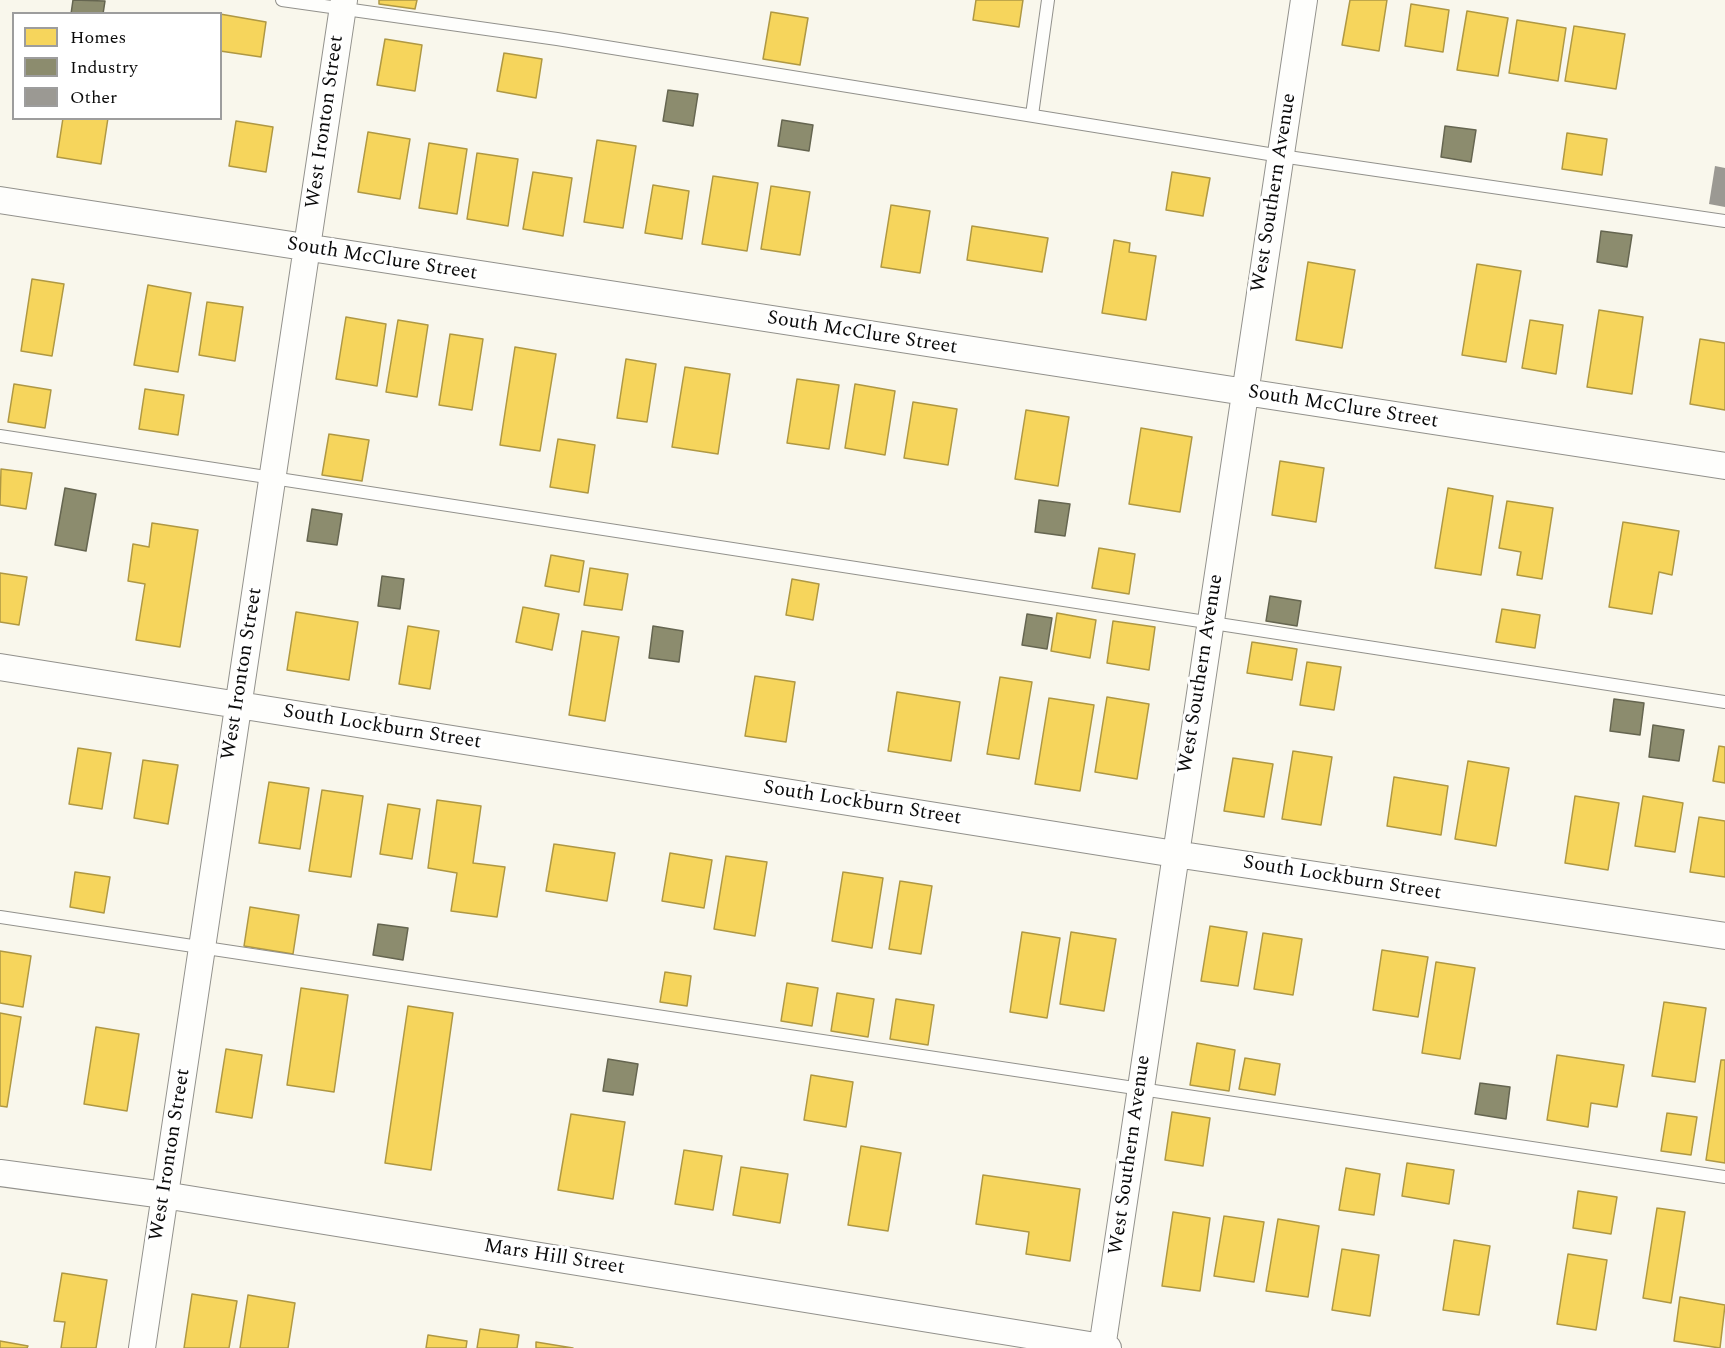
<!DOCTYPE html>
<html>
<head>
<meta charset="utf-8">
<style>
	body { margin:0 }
	#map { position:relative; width:1725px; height:1348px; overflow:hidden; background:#f9f7ec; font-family:Spectral,serif }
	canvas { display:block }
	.legend { position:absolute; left:12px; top:12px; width:210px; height:108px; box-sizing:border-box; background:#fff; border:2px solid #9d9d9d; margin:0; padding:8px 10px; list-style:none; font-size:18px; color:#0a0a0a }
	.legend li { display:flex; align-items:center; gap:12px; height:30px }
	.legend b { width:30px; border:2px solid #9d9d9d }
</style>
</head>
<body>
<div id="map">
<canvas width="1725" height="1348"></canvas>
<ul class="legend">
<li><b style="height:16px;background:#f6d55c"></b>Homes</li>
<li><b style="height:16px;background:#8c8c6e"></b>Industry</li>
<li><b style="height:16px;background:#9b9993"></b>Other</li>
</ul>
</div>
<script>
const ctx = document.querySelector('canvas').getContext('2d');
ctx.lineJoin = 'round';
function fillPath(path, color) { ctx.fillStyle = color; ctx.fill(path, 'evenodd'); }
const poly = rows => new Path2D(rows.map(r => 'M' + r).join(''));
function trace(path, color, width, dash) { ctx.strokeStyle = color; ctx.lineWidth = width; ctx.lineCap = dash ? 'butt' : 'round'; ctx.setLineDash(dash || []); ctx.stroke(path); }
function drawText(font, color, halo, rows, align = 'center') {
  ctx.font = font + ' Spectral,serif'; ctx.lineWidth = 6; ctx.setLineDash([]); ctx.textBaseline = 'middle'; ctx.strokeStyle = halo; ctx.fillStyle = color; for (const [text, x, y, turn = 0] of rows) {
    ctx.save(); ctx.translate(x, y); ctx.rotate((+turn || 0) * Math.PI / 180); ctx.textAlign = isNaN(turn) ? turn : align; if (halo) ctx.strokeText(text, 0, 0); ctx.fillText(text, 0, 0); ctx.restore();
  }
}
const homes = poly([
	[379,0,417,0,415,9,379,4,379,0],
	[976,0,1023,0,1019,27,973,20,976,0],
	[1350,0,1387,0,1379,51,1342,45,1350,0],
	[1411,4,1449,10,1443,52,1405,46,1411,4],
	[1467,11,1508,18,1498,76,1457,70,1467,11],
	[771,12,808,18,800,65,763,59,771,12],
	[220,14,266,22,261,57,220,51,220,14],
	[1517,20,1566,28,1558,81,1509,73,1517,20],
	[1574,26,1625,34,1616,89,1565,81,1574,26],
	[385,39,422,45,415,91,377,85,385,39],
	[504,53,542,59,536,98,497,91,504,53],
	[63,118,108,118,101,164,57,157,63,118],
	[236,121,273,127,266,172,229,166,236,121],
	[368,132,410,139,400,199,358,192,368,132],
	[1567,133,1607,139,1602,175,1562,169,1567,133],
	[597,140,636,146,623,228,584,222,597,140],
	[429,143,467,149,457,214,419,208,429,143],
	[477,153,518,159,508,226,467,219,477,153],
	[533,172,572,178,563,236,523,229,533,172],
	[1172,172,1210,178,1203,216,1166,210,1172,172],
	[713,176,758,183,747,251,702,244,713,176],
	[653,185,689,191,682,239,645,233,653,185],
	[771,186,810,192,800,255,761,249,771,186],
	[891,205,930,211,920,273,881,267,891,205],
	[972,226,1048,238,1042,272,967,260,972,226],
	[1114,240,1130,243,1129,252,1156,256,1146,320,1102,313,1114,240],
	[1308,262,1355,270,1342,348,1296,340,1308,262],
	[1477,264,1521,271,1506,362,1462,355,1477,264],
	[32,279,64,284,52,356,21,351,32,279],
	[148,285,191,293,178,372,134,365,148,285],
	[207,302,243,307,235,361,199,355,207,302],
	[1599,310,1643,317,1632,394,1587,387,1599,310],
	[346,317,386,324,377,386,336,379,346,317],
	[398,320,428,325,417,397,386,392,398,320],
	[1530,320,1563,325,1556,374,1522,368,1530,320],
	[450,334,483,339,472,410,439,405,450,334],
	[1700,339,1725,343,1725,410,1690,404,1700,339],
	[515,347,556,354,540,451,500,445,515,347],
	[626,359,656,364,647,422,617,418,626,359],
	[685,367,730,374,718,454,672,447,685,367],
	[797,379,839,385,829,449,787,443,797,379],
	[14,384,51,390,45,428,8,422,14,384],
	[855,384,895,391,885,455,845,448,855,384],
	[145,389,184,395,178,435,139,429,145,389],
	[913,402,957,409,948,465,904,458,913,402],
	[1026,410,1069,417,1058,486,1015,479,1026,410],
	[1141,428,1192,437,1180,512,1129,504,1141,428],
	[329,434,369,440,362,481,322,475,329,434],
	[558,439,595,445,588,493,550,487,558,439],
	[1280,461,1324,468,1316,522,1272,515,1280,461],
	[1,469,32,473,26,509,0,505,1,469],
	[1448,488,1493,496,1481,575,1435,568,1448,488],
	[1507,501,1553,508,1542,579,1517,575,1521,552,1499,548,1507,501],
	[1623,522,1679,531,1672,575,1659,572,1652,614,1609,607,1623,522],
	[152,523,198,530,180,647,136,640,145,584,128,581,133,544,149,547,152,523],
	[1099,548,1135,554,1129,594,1092,588,1099,548],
	[551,555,584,561,579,592,545,586,551,555],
	[590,568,628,574,622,610,584,605,590,568],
	[0,573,27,577,19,625,0,622,0,573],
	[792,579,819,584,813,620,786,615,792,579],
	[523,607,559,614,552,650,516,642,523,607],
	[1502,609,1540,615,1535,648,1496,642,1502,609],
	[296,612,358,622,349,680,287,670,296,612],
	[1057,613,1096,620,1090,658,1051,651,1057,613],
	[1113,621,1155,627,1149,670,1107,663,1113,621],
	[408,626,439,631,430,689,399,684,408,626],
	[582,631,619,637,605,721,569,715,582,631],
	[1252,642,1297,649,1292,680,1247,673,1252,642],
	[1307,662,1341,667,1334,710,1300,705,1307,662],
	[755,676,795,682,786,742,745,736,755,676],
	[1000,677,1032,682,1019,759,987,754,1000,677],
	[897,692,960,702,951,761,888,751,897,692],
	[1107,697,1149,704,1137,779,1095,772,1107,697],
	[1049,698,1094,705,1080,791,1035,784,1049,698],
	[1719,746,1725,747,1725,783,1713,781,1719,746],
	[78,748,111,753,102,809,69,804,78,748],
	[1293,751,1332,757,1321,825,1282,819,1293,751],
	[1233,758,1273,764,1264,817,1224,811,1233,758],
	[143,760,178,765,168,824,134,818,143,760],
	[1468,761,1509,768,1496,846,1455,839,1468,761],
	[1394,777,1448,786,1441,835,1387,826,1394,777],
	[269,782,309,788,300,849,259,843,269,782],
	[322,790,363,796,351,877,309,871,322,790],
	[1575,796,1619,803,1608,870,1565,863,1575,796],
	[1643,796,1683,803,1675,852,1635,846,1643,796],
	[437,800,481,806,473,863,505,867,497,917,451,911,457,873,428,868,437,800],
	[388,804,420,809,412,859,380,854,388,804],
	[1699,817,1725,821,1725,877,1690,872,1699,817],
	[554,844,615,853,607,901,546,891,554,844],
	[670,853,712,860,704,908,662,901,670,853],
	[726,856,767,862,755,936,714,929,726,856],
	[75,872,110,877,104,913,70,907,75,872],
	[843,872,883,878,872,948,832,941,843,872],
	[900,881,932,886,921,954,889,949,900,881],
	[250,907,299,915,293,954,244,946,250,907],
	[1210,926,1247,932,1238,986,1201,981,1210,926],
	[1022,932,1060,938,1047,1018,1010,1012,1022,932],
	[1071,932,1116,939,1104,1011,1060,1004,1071,932],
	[1263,933,1302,939,1293,995,1254,989,1263,933],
	[1382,950,1428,957,1418,1017,1373,1010,1382,950],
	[0,951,31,956,23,1007,0,1003,0,951],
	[1436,962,1475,968,1460,1059,1422,1053,1436,962],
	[665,972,691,976,687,1006,660,1002,665,972],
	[787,983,818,988,812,1026,781,1021,787,983],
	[301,988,348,995,334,1092,287,1085,301,988],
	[837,993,874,999,868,1037,831,1031,837,993],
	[896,999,934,1005,928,1045,890,1039,896,999],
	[1664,1002,1706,1008,1695,1082,1652,1076,1664,1002],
	[408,1006,453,1013,431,1170,385,1163,408,1006],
	[0,1013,21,1017,7,1107,0,1106,0,1013],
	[96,1027,139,1034,127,1111,84,1104,96,1027],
	[1197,1043,1235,1050,1229,1091,1190,1085,1197,1043],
	[226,1049,262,1055,252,1118,216,1112,226,1049],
	[1557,1055,1624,1065,1617,1107,1591,1103,1588,1127,1547,1120,1557,1055],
	[1245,1058,1280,1064,1275,1095,1239,1089,1245,1058],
	[1721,1060,1725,1060,1725,1163,1706,1160,1721,1060],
	[811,1075,853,1082,846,1127,804,1120,811,1075],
	[1172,1112,1210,1118,1203,1166,1165,1160,1172,1112],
	[1667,1113,1697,1117,1691,1155,1661,1151,1667,1113],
	[571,1114,625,1122,613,1199,558,1190,571,1114],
	[861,1146,901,1153,888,1231,848,1225,861,1146],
	[684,1150,722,1156,713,1210,675,1204,684,1150],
	[1407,1163,1454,1170,1449,1204,1402,1196,1407,1163],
	[741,1167,788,1174,780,1223,733,1215,741,1167],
	[1346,1168,1380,1174,1374,1215,1339,1210,1346,1168],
	[983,1175,1080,1189,1070,1261,1026,1254,1029,1232,976,1224,983,1175],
	[1578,1191,1617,1197,1611,1234,1573,1228,1578,1191],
	[1657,1208,1685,1212,1671,1303,1643,1298,1657,1208],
	[1173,1212,1210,1218,1200,1291,1162,1286,1173,1212],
	[1224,1216,1264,1222,1254,1282,1214,1276,1224,1216],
	[1278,1219,1319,1226,1308,1297,1266,1291,1278,1219],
	[1454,1240,1490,1246,1479,1315,1443,1310,1454,1240],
	[1342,1249,1379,1255,1370,1316,1332,1310,1342,1249],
	[1568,1254,1607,1260,1596,1330,1557,1324,1568,1254],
	[62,1273,107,1280,96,1348,61,1348,65,1322,54,1321,62,1273],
	[192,1294,237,1301,229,1348,184,1348,192,1294],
	[248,1295,295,1303,288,1348,240,1348,248,1295],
	[1680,1297,1725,1305,1720,1348,1674,1341,1680,1297],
	[480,1329,519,1335,517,1348,477,1348,480,1329],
	[428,1335,467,1341,466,1348,426,1348,428,1335],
	[0,1341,28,1346,27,1348,0,1348,0,1341],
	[536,1342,573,1348,536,1348,536,1342]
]);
const industry = poly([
	[73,0,105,1,103,14,71,14,73,0],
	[668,90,698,94,693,126,663,121,668,90],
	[782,120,813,125,809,151,778,146,782,120],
	[1445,126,1476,130,1471,162,1441,157,1445,126],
	[1601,231,1632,235,1627,267,1597,262,1601,231],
	[65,488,96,494,86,551,55,545,65,488],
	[1039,500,1070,504,1065,536,1035,532,1039,500],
	[312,509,342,514,337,545,307,541,312,509],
	[382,576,404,579,400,609,378,606,382,576],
	[1270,596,1301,601,1297,626,1266,621,1270,596],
	[1027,614,1052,618,1047,649,1022,645,1027,614],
	[653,626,683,631,679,662,649,658,653,626],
	[1614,699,1644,703,1640,735,1610,731,1614,699],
	[1653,725,1684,730,1679,761,1649,757,1653,725],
	[378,924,408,928,403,960,373,955,378,924],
	[608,1059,638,1064,633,1095,603,1091,608,1059],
	[1480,1083,1510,1087,1506,1119,1475,1114,1480,1083]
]);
const building = poly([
	[1715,166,1725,168,1725,207,1709,204]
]);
const service = poly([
	[282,0,557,39,1281,156,1725,221],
	[1032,115,1048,0],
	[0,436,1725,702],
	[0,917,1725,1177]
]);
const minor = poly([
	[0,200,1725,466],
	[0,667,1175,854,1725,936],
	[0,1173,164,1195,1108,1348],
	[142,1348,344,0],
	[1102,1348,1304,0]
]);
const streetNames = [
	["West Ironton Street",326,122,-82],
	["West Southern Avenue",1275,193,-81],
	["South McClure Street",382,260,9],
	["South McClure Street",862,334,9],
	["South McClure Street",1343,408,9],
	["West Ironton Street",243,674,-81],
	["West Southern Avenue",1202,674,-81],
	["South Lockburn Street",382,728,9],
	["South Lockburn Street",862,804,9],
	["South Lockburn Street",1342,879,9],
	["West Ironton Street",171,1155,-81],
	["West Southern Avenue",1131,1155,-82],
	["Mars Hill Street",554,1258,9]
];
fillPath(homes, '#f6d55c');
trace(homes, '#af9843', 1.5);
fillPath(industry, '#8c8c6e');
trace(industry, '#656550', 1.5);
fillPath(building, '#9b9993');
trace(service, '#92918c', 14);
trace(minor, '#92918c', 28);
trace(service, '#fefefc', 12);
trace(minor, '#fefefc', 26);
drawText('20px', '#0a0a0a', '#fff', streetNames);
</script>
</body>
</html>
